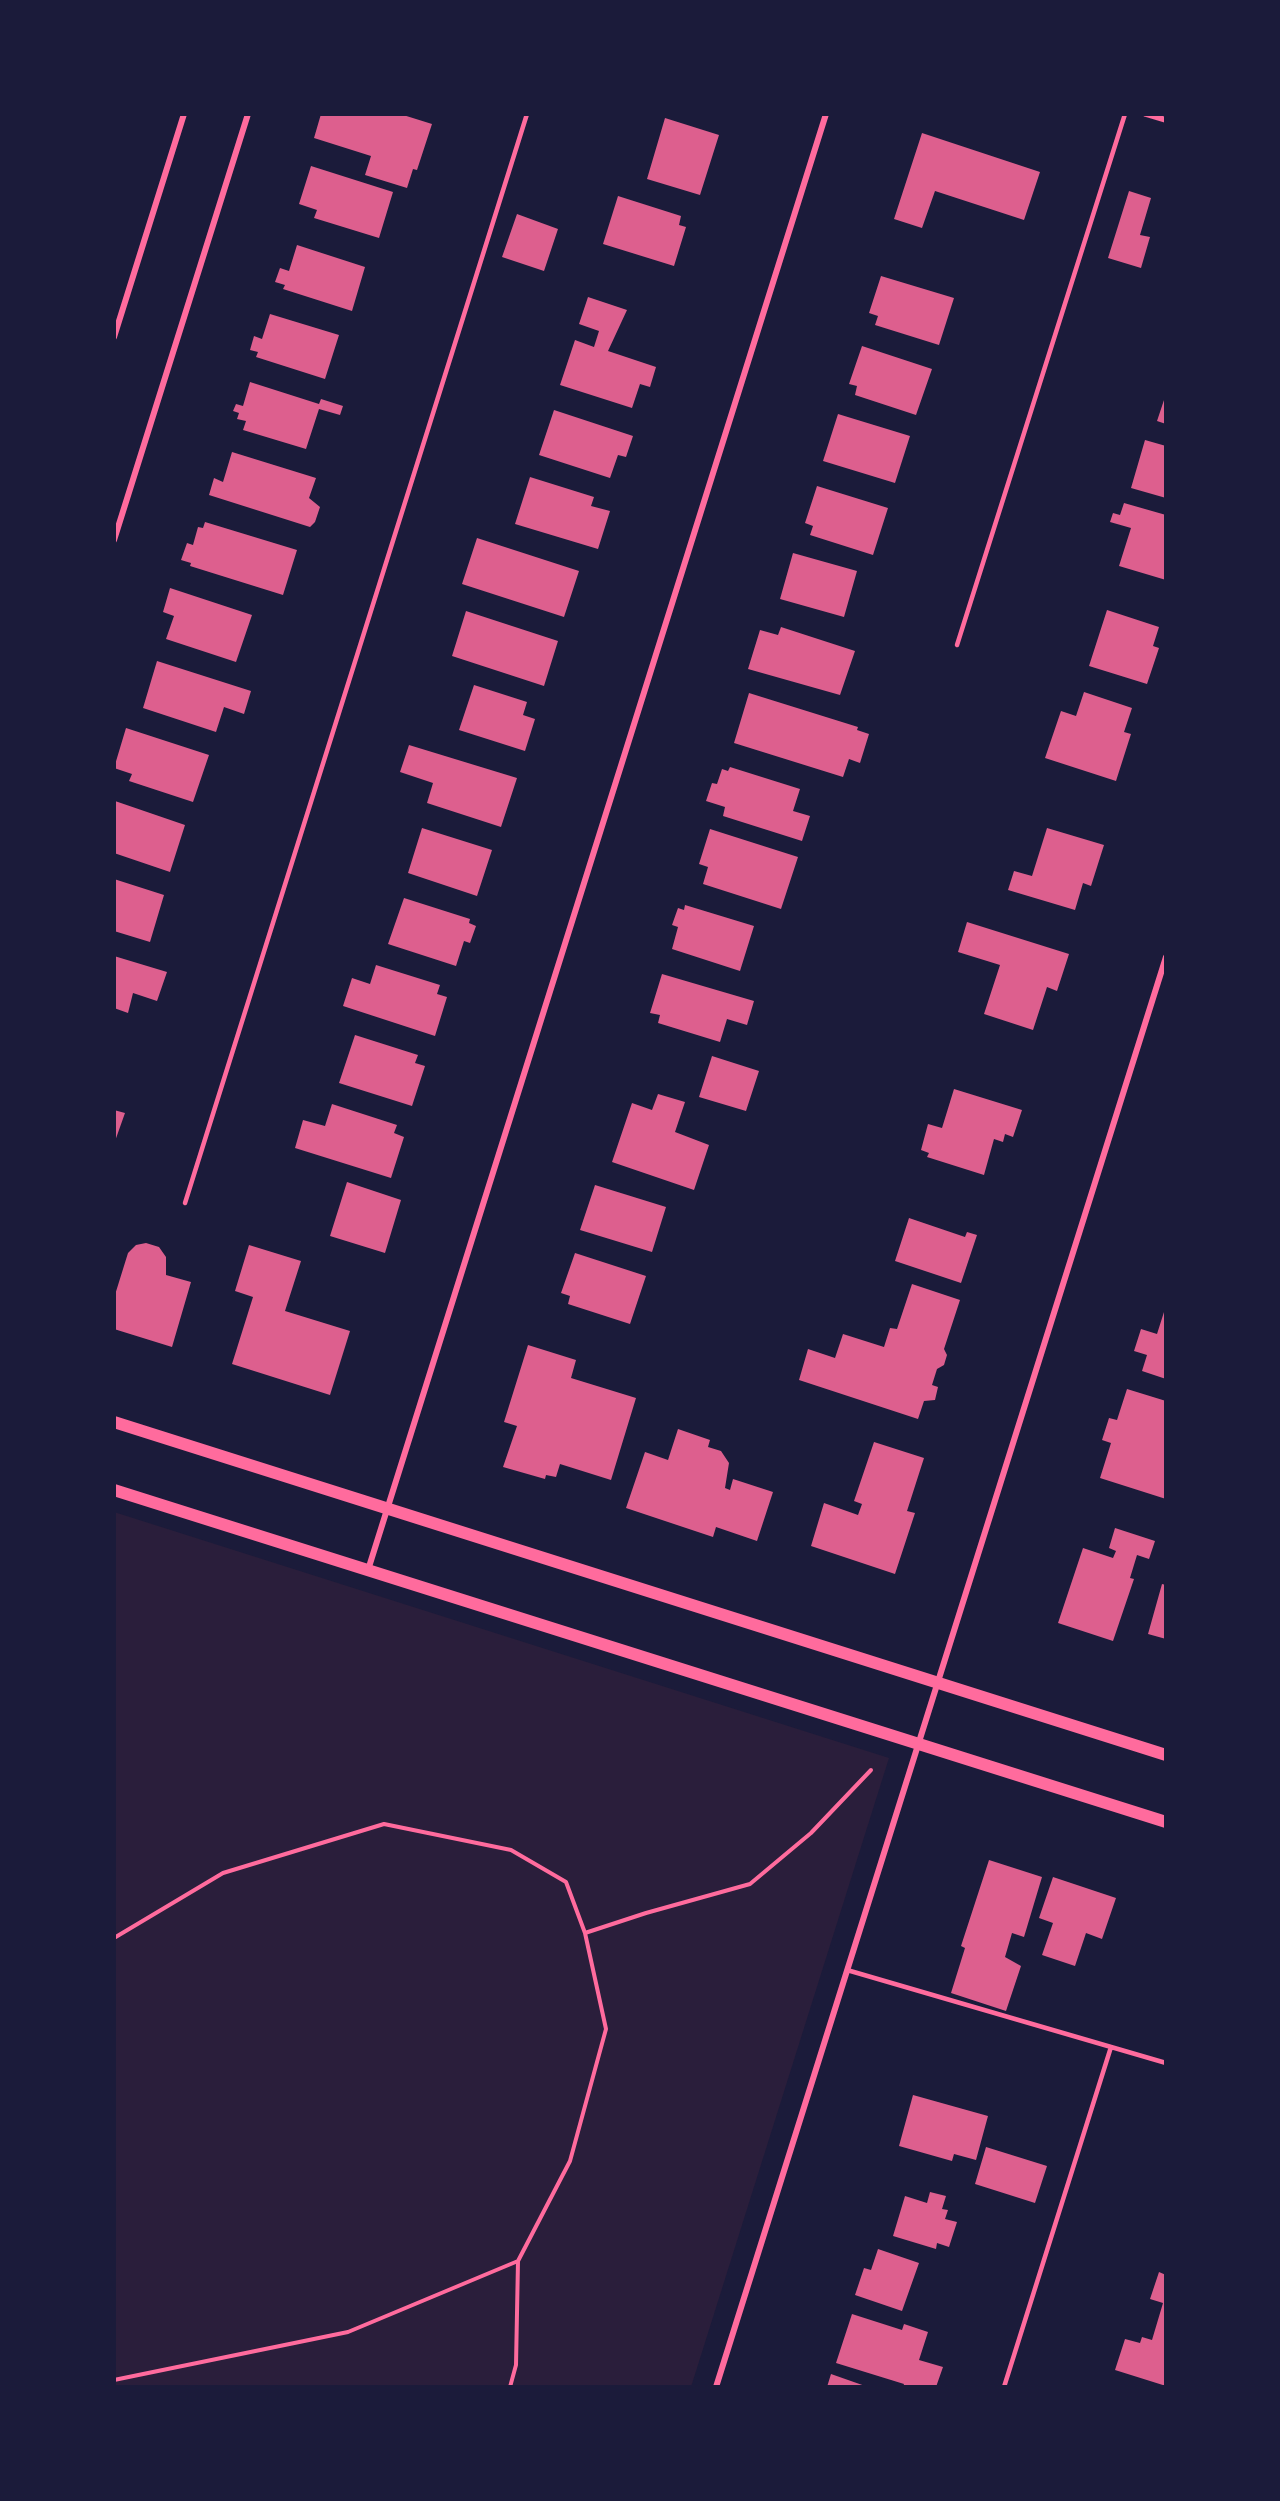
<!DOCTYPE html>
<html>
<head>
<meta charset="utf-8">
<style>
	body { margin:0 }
	#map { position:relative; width:1280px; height:2501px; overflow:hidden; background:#1b1b3a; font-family:"Space Grotesk",sans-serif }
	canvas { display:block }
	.frame { position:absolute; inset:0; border:116px solid #1b1b3a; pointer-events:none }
</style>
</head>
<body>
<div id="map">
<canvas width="1280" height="2501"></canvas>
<div class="frame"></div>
</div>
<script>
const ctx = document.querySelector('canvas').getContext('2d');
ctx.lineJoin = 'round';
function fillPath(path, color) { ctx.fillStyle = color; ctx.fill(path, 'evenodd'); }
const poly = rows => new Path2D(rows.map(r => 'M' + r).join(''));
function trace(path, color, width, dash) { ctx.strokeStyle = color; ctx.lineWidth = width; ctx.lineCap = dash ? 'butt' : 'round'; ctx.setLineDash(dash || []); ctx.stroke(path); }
const green = poly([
	[114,1512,889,1758,691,2387,114,2387]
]);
const building = poly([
	[321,114,400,114,432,124,417,170,413,169,407,188,365,175,371,156,314,138],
	[665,118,719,135,700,195,647,179],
	[922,133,1040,172,1024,220,935,191,922,228,894,219],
	[311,166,393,192,379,238,314,218,317,210,299,204],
	[1129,191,1151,198,1140,235,1150,237,1141,268,1108,258],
	[618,196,681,216,679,225,686,227,674,266,603,244],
	[517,214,558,229,544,271,502,257],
	[297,245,365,267,352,311,283,289,285,285,275,282,280,268,289,271],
	[881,276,954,298,939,345,875,325,878,316,869,313],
	[588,297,627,310,608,351,656,367,650,387,640,384,632,408,560,385,575,340,594,347,599,331,579,324],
	[270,314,339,335,325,379,256,357,258,352,250,350,254,336,262,339],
	[862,346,932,369,916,415,855,395,857,386,849,384],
	[250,382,319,404,321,399,343,406,340,415,319,409,306,449,243,430,246,421,237,419,239,413,233,411,236,404,243,406],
	[1166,394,1166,424,1157,421],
	[554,410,633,436,626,457,618,455,610,478,539,455],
	[838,414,910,436,895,483,823,461],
	[1145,440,1166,446,1166,498,1131,488],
	[232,452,316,478,309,498,320,507,315,522,310,527,209,495,214,478,223,482],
	[530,477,594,497,591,506,610,511,598,549,515,524],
	[817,486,888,508,873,555,810,535,813,526,805,523],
	[1124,503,1166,515,1166,580,1119,566,1131,528,1110,522,1113,513,1120,515],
	[205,522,297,550,283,595,190,566,191,563,181,560,187,543,193,545,198,527,203,528],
	[477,538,579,571,564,617,462,584],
	[793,553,857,571,844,617,780,599],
	[170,588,252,615,236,662,166,639,174,616,163,612],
	[1107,610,1159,627,1153,646,1159,648,1147,684,1089,666],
	[466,611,558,641,544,686,452,656],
	[781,627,855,651,840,695,748,669,760,630,778,635],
	[157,661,251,691,244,714,224,707,216,732,143,708],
	[474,685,527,702,523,715,535,719,525,751,459,730],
	[1084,692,1132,708,1124,732,1131,734,1116,781,1045,758,1061,711,1076,716],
	[749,693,858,727,857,730,869,734,860,763,849,759,843,777,734,743],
	[126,728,209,755,193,802,129,781,132,774,114,768],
	[409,745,517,778,501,827,427,803,433,783,400,772],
	[730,767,800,789,793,811,810,816,802,841,723,816,725,807,706,801,712,783,717,784,722,769,728,771],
	[115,801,185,825,170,872,114,853],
	[422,828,492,850,477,896,408,873],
	[1047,828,1104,845,1091,886,1083,883,1075,910,1008,890,1014,871,1032,876],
	[710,829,798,857,781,909,703,884,708,867,699,864],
	[114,879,164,895,150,942,114,931],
	[404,898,470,919,469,923,476,926,470,943,464,941,456,966,388,944],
	[685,905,754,926,740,971,672,949,678,927,672,925,678,908,684,910],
	[967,922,1069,954,1057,991,1047,987,1033,1030,984,1014,1000,965,958,952],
	[114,956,167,972,157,1001,133,993,128,1013,114,1008],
	[376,965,440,985,437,994,447,997,435,1036,343,1006,352,978,370,984],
	[662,974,754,1001,747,1025,727,1019,720,1042,658,1023,660,1015,650,1013],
	[355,1035,418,1055,415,1063,425,1066,412,1106,339,1083],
	[712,1056,759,1071,746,1111,699,1097],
	[954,1089,1022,1110,1013,1137,1005,1134,1003,1142,994,1139,984,1175,927,1157,929,1153,921,1150,928,1124,942,1128],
	[658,1094,685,1102,675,1132,709,1145,694,1190,612,1162,632,1103,652,1110],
	[332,1104,397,1125,394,1133,404,1137,391,1178,295,1148,303,1120,325,1126],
	[114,1110,125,1113,114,1144],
	[347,1182,401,1200,385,1253,330,1236],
	[595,1185,666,1207,652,1252,580,1230],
	[909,1218,965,1237,967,1232,977,1235,961,1283,895,1261],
	[146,1243,159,1247,166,1257,166,1275,191,1282,172,1347,114,1329,114,1298,128,1253,136,1245],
	[249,1245,301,1261,285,1311,350,1331,330,1395,232,1364,253,1297,235,1291],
	[575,1253,646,1276,630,1324,568,1304,570,1296,561,1293],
	[912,1284,960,1300,944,1349,947,1355,944,1365,937,1369,932,1385,938,1387,935,1400,924,1401,918,1419,799,1380,808,1349,835,1358,843,1334,884,1347,890,1328,897,1329],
	[1164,1312,1166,1313,1166,1379,1142,1371,1147,1355,1134,1351,1141,1329,1157,1334],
	[528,1345,576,1360,571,1378,636,1398,611,1480,560,1464,556,1477,546,1475,545,1479,503,1467,517,1426,504,1422],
	[1127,1389,1166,1401,1166,1499,1100,1478,1111,1443,1102,1440,1109,1418,1117,1420],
	[678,1429,710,1440,708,1447,721,1451,729,1463,725,1488,730,1490,733,1479,773,1492,757,1541,716,1527,713,1537,626,1508,645,1452,668,1460],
	[874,1442,924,1458,907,1511,915,1513,895,1574,811,1546,824,1503,858,1515,862,1504,854,1501],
	[1115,1528,1155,1541,1149,1559,1137,1555,1130,1578,1134,1579,1113,1641,1058,1623,1083,1548,1113,1558,1116,1551,1109,1548],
	[1162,1584,1166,1585,1166,1639,1148,1634],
	[989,1860,1042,1877,1024,1937,1012,1933,1005,1957,1021,1966,1006,2011,951,1993,965,1948,961,1946],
	[1053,1877,1116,1898,1102,1939,1086,1933,1075,1966,1042,1955,1053,1923,1039,1918],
	[913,2095,988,2116,976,2160,954,2154,952,2161,899,2146],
	[986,2147,1047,2166,1035,2203,975,2184],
	[930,2192,946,2196,942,2209,948,2210,945,2219,957,2222,949,2247,937,2243,936,2249,893,2236,905,2196,927,2203],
	[878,2249,919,2263,902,2311,855,2295,864,2268,871,2270],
	[1159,2272,1166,2275,1166,2386,1115,2370,1125,2339,1140,2343,1142,2337,1152,2340,1163,2303,1150,2299],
	[852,2314,902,2330,904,2324,928,2332,919,2360,943,2367,936,2387,903,2387,904,2384,836,2363],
	[831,2374,868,2387,827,2387]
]);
const path = poly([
	[585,1933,646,1913,750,1884,811,1833,871,1770],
	[114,1938,223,1873,384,1824,511,1850,566,1882,585,1933,606,2029,570,2161,518,2261,516,2365,510,2387],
	[114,2380,348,2332,518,2261]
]);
const service = poly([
	[957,645,1125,114],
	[185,1203,527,114],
	[847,1970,1166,2063],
	[1004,2387,1111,2047]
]);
const minor = poly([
	[1146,114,1166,120],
	[114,337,184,114],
	[114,540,248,114],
	[368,1570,826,114],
	[716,2387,1166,957]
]);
const secondary = poly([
	[114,1422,1166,1755],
	[114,1490,1166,1822]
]);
fillPath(green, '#2a1e3b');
fillPath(building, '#dd5f8e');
trace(path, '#ff6b9d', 4);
trace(service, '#ff6b9d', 4.5);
trace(minor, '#ff6b9d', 6);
trace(secondary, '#ff6b9d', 12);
</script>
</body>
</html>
